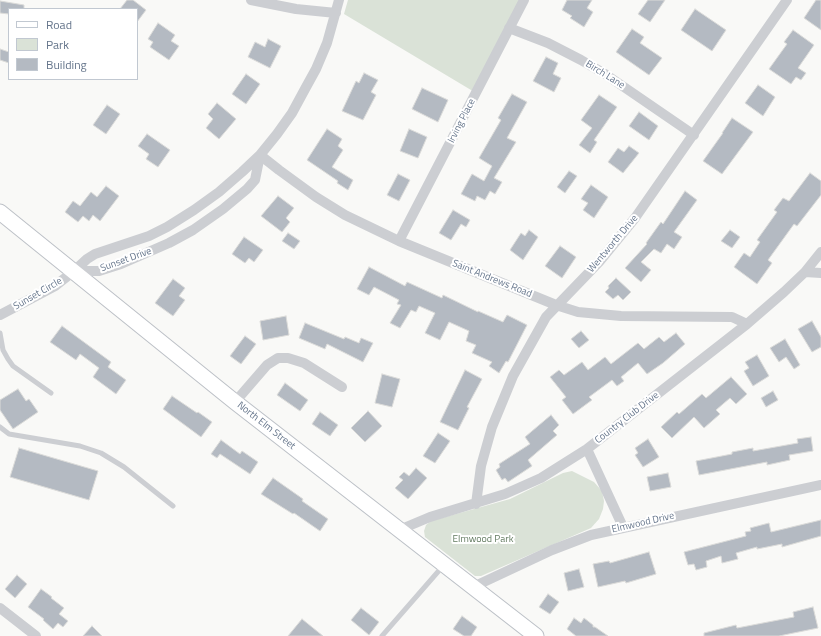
<!DOCTYPE html>
<html>
<head>
<meta charset="utf-8">
<style>
	body { margin:0 }
	#map { position:relative; width:821px; height:636px; overflow:hidden; background:#f9f9f7; font-family:"Titillium Web",sans-serif }
	canvas { display:block }
	.legend { position:absolute; left:8px; top:8px; width:130px; height:72px; box-sizing:border-box; background:#fff; border:1px solid #c1c8d1; margin:0; padding:5px 7px; list-style:none; font-size:12px; color:#65758b }
	.legend li { display:flex; align-items:center; gap:8px; height:20px }
	.legend b { width:20px; border:1px solid #c1c8d1 }
</style>
</head>
<body>
<div id="map">
<canvas width="821" height="636"></canvas>
<ul class="legend">
<li><b style="height:5px;background:#fff"></b>Road</li>
<li><b style="height:11px;background:#dae2d7"></b>Park</li>
<li><b style="height:11px;background:#b4bac2"></b>Building</li>
</ul>
</div>
<script>
const ctx = document.querySelector('canvas').getContext('2d');
ctx.lineJoin = 'round';
function fillPath(path, color) { ctx.fillStyle = color; ctx.fill(path, 'evenodd'); }
const poly = rows => new Path2D(rows.map(r => 'M' + r).join(''));
function trace(path, color, width, dash) { ctx.strokeStyle = color; ctx.lineWidth = width; ctx.lineCap = dash ? 'butt' : 'round'; ctx.setLineDash(dash || []); ctx.stroke(path); }
function drawText(font, color, halo, rows, align = 'center') {
  ctx.font = font + ' "Titillium Web",sans-serif'; ctx.lineWidth = 4; ctx.setLineDash([]); ctx.textBaseline = 'middle'; ctx.strokeStyle = halo; ctx.fillStyle = color; for (const [text, x, y, turn = 0] of rows) {
    ctx.save(); ctx.translate(x, y); ctx.rotate((+turn || 0) * Math.PI / 180); ctx.textAlign = isNaN(turn) ? turn : align; if (halo) ctx.strokeText(text, 0, 0); ctx.fillText(text, 0, 0); ctx.restore();
  }
}
const green = poly([
	[348,0,519,0,476,93,344,14],
	[572,471,594,482,602,491,604,501,603,509,599,519,591,528,481,576,475,576,425,537,424,531,426,525,431,521,510,499,563,473]
]);
const building = poly([
	[127,0,133,0,146,10,137,22,137,9,120,9,127,0],
	[567,0,592,0,587,8,593,12,584,27,570,18,572,16,562,10,567,0],
	[648,0,665,0,650,22,638,14,648,0],
	[816,0,821,0,821,30,804,18,816,0],
	[0,1,24,5,24,9,9,9,9,14,0,13,0,1],
	[695,9,726,30,712,51,681,30,695,9],
	[158,23,175,35,171,41,179,46,169,60,150,47,153,42,148,39,158,23],
	[632,29,644,37,640,43,662,58,649,75,616,52,632,29],
	[793,30,814,45,798,68,806,73,801,80,796,77,791,84,769,69,787,44,784,42,793,30],
	[268,39,281,46,270,68,248,57,255,42,265,47,268,39],
	[0,49,9,52,9,63,0,60,0,49],
	[546,57,558,63,553,74,561,78,554,92,533,81,546,57],
	[364,73,378,80,371,92,376,95,363,120,342,111,356,81,359,83,364,73],
	[246,74,260,84,246,104,232,94,246,74],
	[758,85,775,97,763,116,745,103,758,85],
	[422,88,448,100,438,122,412,109,422,88],
	[512,94,527,102,507,138,516,142,494,178,502,182,495,194,490,191,485,200,477,196,475,201,461,194,472,174,484,181,492,166,479,158,501,120,498,118,512,94],
	[599,95,617,107,594,140,597,142,590,153,579,145,592,128,581,120,599,95],
	[217,103,236,119,219,139,206,128,213,119,208,114,217,103],
	[107,105,120,114,106,134,93,125,107,105],
	[639,112,658,126,649,140,629,126,639,112],
	[732,118,753,132,722,174,703,161,723,133,722,133,732,118],
	[327,129,342,139,338,146,343,150,332,167,353,180,348,190,337,183,338,181,307,160,327,129],
	[409,129,427,137,418,158,400,151,409,129],
	[147,134,170,150,158,167,146,159,149,154,138,146,147,134],
	[629,146,639,153,623,173,608,162,618,148,624,152,629,146],
	[569,171,577,176,565,193,557,187,569,171],
	[810,173,821,181,821,195,797,226,794,224,768,260,772,263,757,284,734,267,744,253,750,257,760,242,757,240,777,212,774,210,783,198,789,201,810,173],
	[398,174,410,180,399,201,387,195,398,174],
	[591,185,608,197,594,218,583,210,588,203,581,199,591,185],
	[106,186,119,196,100,221,93,215,89,221,83,216,78,222,65,212,73,201,80,206,91,192,97,197,106,186],
	[685,191,697,200,674,232,682,237,674,249,667,244,661,253,654,249,641,262,651,270,641,282,625,268,647,244,646,243,661,222,663,224,685,191],
	[278,196,294,208,286,218,290,222,282,232,261,216,278,196],
	[453,210,470,220,466,227,461,224,451,240,439,233,453,210],
	[529,230,538,237,523,260,510,250,521,233,525,236,529,230],
	[730,230,740,237,732,248,721,241,730,230],
	[288,233,300,241,294,249,282,241,288,233],
	[244,237,263,250,254,262,249,258,245,263,232,254,244,237],
	[560,246,576,257,562,278,545,266,560,246],
	[369,267,405,286,407,282,442,298,443,295,478,312,478,311,503,322,507,315,527,325,508,362,506,361,499,373,489,366,492,362,472,353,476,345,466,341,469,331,449,322,440,340,425,333,435,313,419,306,416,312,411,310,400,328,390,323,401,305,397,304,399,300,374,287,369,295,357,289,369,267],
	[616,278,631,292,623,300,618,295,613,299,605,292,609,288,608,286,616,278],
	[173,279,185,288,179,296,185,300,173,316,155,303,173,279],
	[286,316,289,335,263,340,260,321,286,316],
	[812,321,821,337,821,347,812,352,798,329,812,321],
	[305,323,344,339,345,337,359,343,361,338,373,343,363,362,327,344,325,349,299,338,305,323],
	[62,326,111,362,108,367,126,380,116,394,93,377,99,368,80,354,76,360,50,342,62,326],
	[581,331,589,340,579,348,571,339,581,331],
	[676,333,685,344,663,363,647,374,638,363,621,377,624,381,617,386,612,380,589,397,592,400,573,414,562,400,566,397,550,377,559,370,564,375,582,362,588,370,605,357,611,364,638,343,644,349,659,337,664,342,676,333],
	[245,336,256,344,241,364,230,356,245,336],
	[785,339,800,365,794,369,786,357,779,362,770,348,785,339],
	[757,355,769,376,753,386,744,371,749,368,745,362,757,355],
	[465,370,482,379,467,407,469,408,458,430,440,422,465,370],
	[382,374,400,379,392,407,375,403,382,374],
	[731,377,747,394,736,404,730,398,716,410,720,414,704,428,694,417,672,438,661,427,677,412,679,414,702,394,706,398,731,377],
	[285,383,308,400,300,411,277,395,285,383],
	[18,389,26,401,29,399,38,412,13,429,0,410,0,400,18,389],
	[773,391,778,400,766,407,761,398,773,391],
	[172,396,197,413,198,412,212,422,201,437,163,409,172,396],
	[368,411,382,426,365,442,351,428,368,411],
	[320,412,338,425,330,436,312,424,320,412],
	[551,415,559,425,553,431,557,435,528,460,532,466,508,482,505,478,502,480,496,470,500,467,499,464,530,444,525,437,551,415],
	[438,433,450,441,435,463,423,456,438,433],
	[811,437,813,451,789,455,790,460,767,465,767,462,699,475,696,461,732,454,732,452,753,448,753,451,798,443,797,439,811,437],
	[648,439,659,457,643,467,635,455,638,453,635,448,648,439],
	[221,440,240,454,242,451,258,462,250,474,220,454,217,458,211,454,221,440],
	[19,448,98,471,89,500,10,477,19,448],
	[416,468,427,478,408,499,395,488,403,480,399,477,404,472,409,476,416,468],
	[668,473,671,487,650,491,647,477,668,473],
	[273,478,303,499,302,501,328,519,320,531,294,513,293,514,261,494,273,478],
	[821,520,821,536,782,547,782,544,757,549,757,547,736,553,738,559,722,563,721,556,706,561,707,567,696,570,694,564,688,565,684,552,746,536,745,532,751,531,750,528,769,523,771,532,821,520],
	[649,552,656,574,626,583,625,581,598,587,593,564,609,561,610,563,649,552],
	[579,569,584,587,568,591,564,573,579,569],
	[17,575,27,584,15,598,5,589,17,575],
	[41,589,52,597,51,598,64,608,59,614,68,621,63,627,58,623,53,629,43,620,44,619,28,607,41,589],
	[548,594,559,602,550,614,539,607,548,594],
	[813,607,818,628,779,636,704,636,704,633,736,625,737,628,794,617,793,612,813,607],
	[361,608,379,622,369,635,351,620,361,608],
	[462,616,477,627,471,636,464,636,453,629,462,616],
	[574,618,581,623,584,618,593,625,593,627,595,627,608,636,576,636,567,629,574,618],
	[302,619,323,636,288,636,302,619],
	[92,626,102,636,83,636,92,626]
]);
const service = poly([
	[0,333,3,350,8,359,13,366,51,393],
	[0,427,9,434,80,446,101,453,124,467,173,506],
	[382,636,443,566]
]);
const minor = poly([
	[251,0,296,9,336,13],
	[509,28,548,43,581,60,605,74,694,135],
	[260,155,279,170,316,197,345,215,399,241,556,305,578,312,621,316,732,317,747,324],
	[399,241,524,0],
	[74,271,99,271,121,264,169,243,193,230,223,209,247,189,255,180,260,155],
	[805,272,821,273],
	[0,315,55,286,74,271,87,259,95,254,149,236,167,227,194,210,219,192,242,172,260,155,277,134,292,113,305,89,316,69,327,43,339,0],
	[235,402,267,365,278,358,288,358,304,363,342,387],
	[587,449,623,527],
	[476,504,481,466,492,427,513,376,546,317,599,262,635,218,787,0],
	[399,530,430,517,505,494,541,478,587,449,747,324,784,292,805,272,821,252],
	[473,587,552,550,591,535,821,485],
	[0,608,36,636]
]);
const secondary = poly([
	[0,212,235,402,536,636]
]);
const streetNames = [
	["Birch Lane",605,75,32],
	["Irving Place",462,121,-63],
	["Wentworth Drive",613,244,-50],
	["Sunset Drive",126,260,-20],
	["Saint Andrews Road",492,279,22],
	["Sunset Circle",38,294,-30],
	["Country Club Drive",627,418,-38],
	["North Elm Street",266,426,38],
	["Elmwood Drive",643,523,-13]
];
const parkNames = [
	["Elmwood Park",483,540]
];
fillPath(green, '#dae2d7');
fillPath(building, '#b4bac2');
trace(building, '#dbdbd9', 1);
trace(secondary, '#bdc1c7', 17);
trace(service, '#ccced2', 5);
trace(minor, '#ccced2', 10);
trace(secondary, '#fff', 15);
drawText('10px', '#65758b', '#fff', streetNames);
drawText('10px', '#637b61', '#fff', parkNames);
</script>
</body>
</html>
